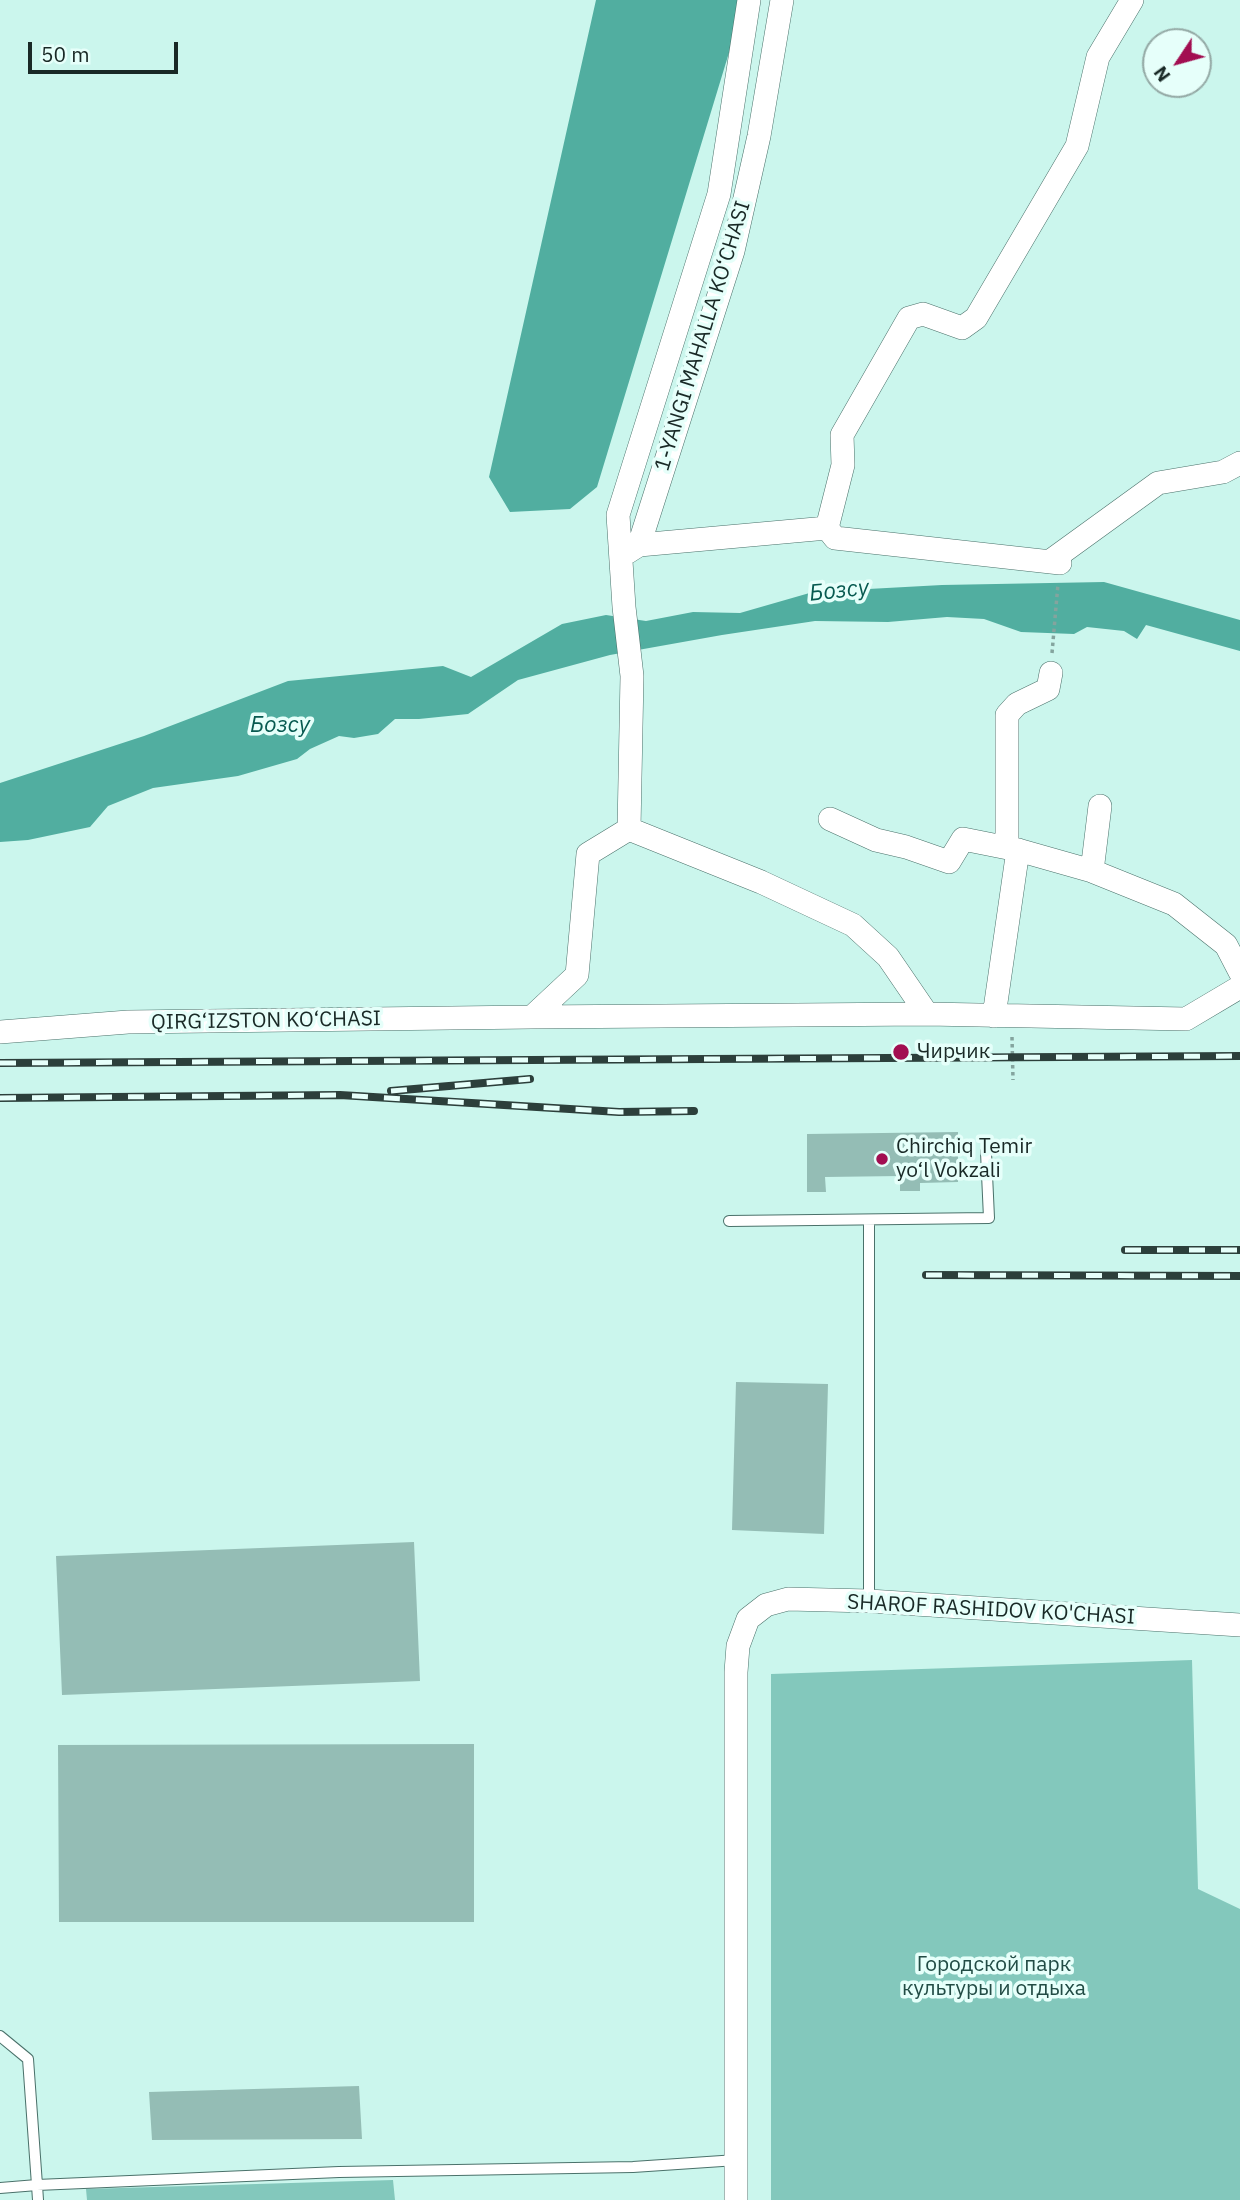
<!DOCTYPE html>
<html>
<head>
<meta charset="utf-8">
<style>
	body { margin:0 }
	#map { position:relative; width:1240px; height:2200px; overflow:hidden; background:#cbf6ed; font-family:"IBM Plex Sans",sans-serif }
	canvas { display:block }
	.north { position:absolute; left:1142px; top:28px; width:70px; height:70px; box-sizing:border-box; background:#e6fffa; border:2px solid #94a9a5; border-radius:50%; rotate:234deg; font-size:19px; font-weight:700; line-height:28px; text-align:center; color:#192926 }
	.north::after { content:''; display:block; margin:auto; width:24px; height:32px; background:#a20e51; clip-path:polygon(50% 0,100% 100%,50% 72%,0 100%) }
	.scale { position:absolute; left:28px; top:42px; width:150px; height:32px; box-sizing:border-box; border:4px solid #192926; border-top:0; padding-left:9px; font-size:21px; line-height:24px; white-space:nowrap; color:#192926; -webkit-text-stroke:5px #e6fffa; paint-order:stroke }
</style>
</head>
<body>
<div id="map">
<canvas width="1240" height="2200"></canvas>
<div class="north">N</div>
<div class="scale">50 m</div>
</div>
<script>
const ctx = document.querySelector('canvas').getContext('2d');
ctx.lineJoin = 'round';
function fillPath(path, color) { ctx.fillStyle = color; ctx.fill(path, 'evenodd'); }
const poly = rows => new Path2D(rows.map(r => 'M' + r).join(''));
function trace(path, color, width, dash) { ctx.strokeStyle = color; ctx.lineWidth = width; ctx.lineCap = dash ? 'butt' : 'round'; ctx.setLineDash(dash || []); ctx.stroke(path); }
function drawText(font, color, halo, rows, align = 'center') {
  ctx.font = font + ' "IBM Plex Sans",sans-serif'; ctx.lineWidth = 7; ctx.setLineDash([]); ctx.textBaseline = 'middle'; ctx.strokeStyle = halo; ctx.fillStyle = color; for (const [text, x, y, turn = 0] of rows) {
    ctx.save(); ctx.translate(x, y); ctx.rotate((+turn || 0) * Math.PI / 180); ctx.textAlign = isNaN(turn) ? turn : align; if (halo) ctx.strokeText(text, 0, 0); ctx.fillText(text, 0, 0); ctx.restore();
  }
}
const green = poly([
	[1192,1660,1198,1889,1240,1909,1240,2200,771,2200,771,1674],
	[393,2180,395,2200,87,2200,86,2189]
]);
const water = poly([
	[596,0,740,0,738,23,597,487,570,509,510,512,489,477],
	[1104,582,1240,620,1240,651,1146,625,1137,639,1124,631,1087,627,1074,634,1021,632,984,619,947,617,888,622,815,621,722,635,610,655,518,680,468,714,419,719,395,719,378,734,354,738,339,736,310,749,297,759,238,776,153,788,108,806,90,827,28,840,0,842,0,783,144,736,288,681,443,666,471,677,562,624,606,615,646,621,693,612,740,613,813,592,942,585]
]);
const building = poly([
	[958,1132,958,1182,920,1183,920,1191,900,1191,900,1176,825,1177,826,1192,807,1192,807,1134],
	[736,1382,828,1384,824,1534,732,1530],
	[414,1542,420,1681,62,1695,56,1556],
	[474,1744,474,1922,59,1922,58,1745],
	[359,2086,362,2139,152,2140,149,2092]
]);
const path = poly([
	[1052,653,1058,584],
	[1012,1037,1013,1080]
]);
const service = poly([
	[869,1220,869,1601],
	[729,1221,989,1218,986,1152],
	[0,2036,28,2059,37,2185,339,2172,633,2167,737,2160],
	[0,2188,37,2185,38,2200]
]);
const minor = poly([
	[827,528,843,465,842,435,909,318,923,314,962,328,976,318,1077,146,1098,57,1132,0],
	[639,545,733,251,759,136,782,0],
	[628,552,639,545,827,528,835,538,1060,563],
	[1049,562,1158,483,1223,472,1240,463],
	[830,819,876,840,906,847,949,862,963,839,1018,850,1092,871,1174,904,1226,945,1240,972],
	[629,829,632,676,624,607,618,515,719,194,749,0],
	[629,829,761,882,853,925,888,957,927,1014],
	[1007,847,1007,715,1017,704,1048,689,1051,673],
	[1092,871,1100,806],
	[994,1016,1018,850],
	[532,1017,577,975,588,854,629,829],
	[0,1032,128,1022,532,1017,927,1014,1186,1019,1240,987],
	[736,2200,736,1672,738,1646,748,1619,766,1605,788,1599,869,1601,1240,1625]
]);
const rail = poly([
	[0,1063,1240,1056],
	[391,1091,530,1079],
	[0,1098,340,1095,619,1112,694,1111],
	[1125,1250,1240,1250],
	[926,1275,1240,1276]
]);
const markers = [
	[901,1052,9,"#a20e51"],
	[882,1159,7,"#a20e51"]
];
const streetNames = [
	["1-YANGI MAHALLA KO‘CHASI",703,336,-73],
	["QIRG‘IZSTON KO‘CHASI",266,1021,-1],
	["SHAROF RASHIDOV KO'CHASI",991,1610,3]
];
const poiNames = [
	["Чирчик",917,1052],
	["Chirchiq Temir",896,1147],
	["yo‘l Vokzali",896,1171]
];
const parkNames = [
	["Городской парк",994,1965],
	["культуры и отдыха",994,1989]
];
const waterNames = [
	["Бозсу",839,591,-6],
	["Бозсу",280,725]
];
fillPath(green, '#83c8bc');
fillPath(water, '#51aea0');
fillPath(building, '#94bdb5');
trace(service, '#4a716a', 12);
trace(minor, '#4a716a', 24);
trace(path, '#84a49e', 3.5, [3.5, 3.5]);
trace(service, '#fff', 10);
trace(minor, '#fff', 23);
trace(rail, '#2c3f3b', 8);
trace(rail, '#e6fffa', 5, [16]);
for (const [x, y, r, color] of markers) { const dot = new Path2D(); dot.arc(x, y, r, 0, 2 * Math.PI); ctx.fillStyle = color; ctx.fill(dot); trace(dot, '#e6fffa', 2.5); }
drawText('21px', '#192926', '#e6fffa', streetNames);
drawText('21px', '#192926', '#e6fffa', poiNames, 'left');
drawText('21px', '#224c45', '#e6fffa', parkNames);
drawText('italic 23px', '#075a50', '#e6fffa', waterNames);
</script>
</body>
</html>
